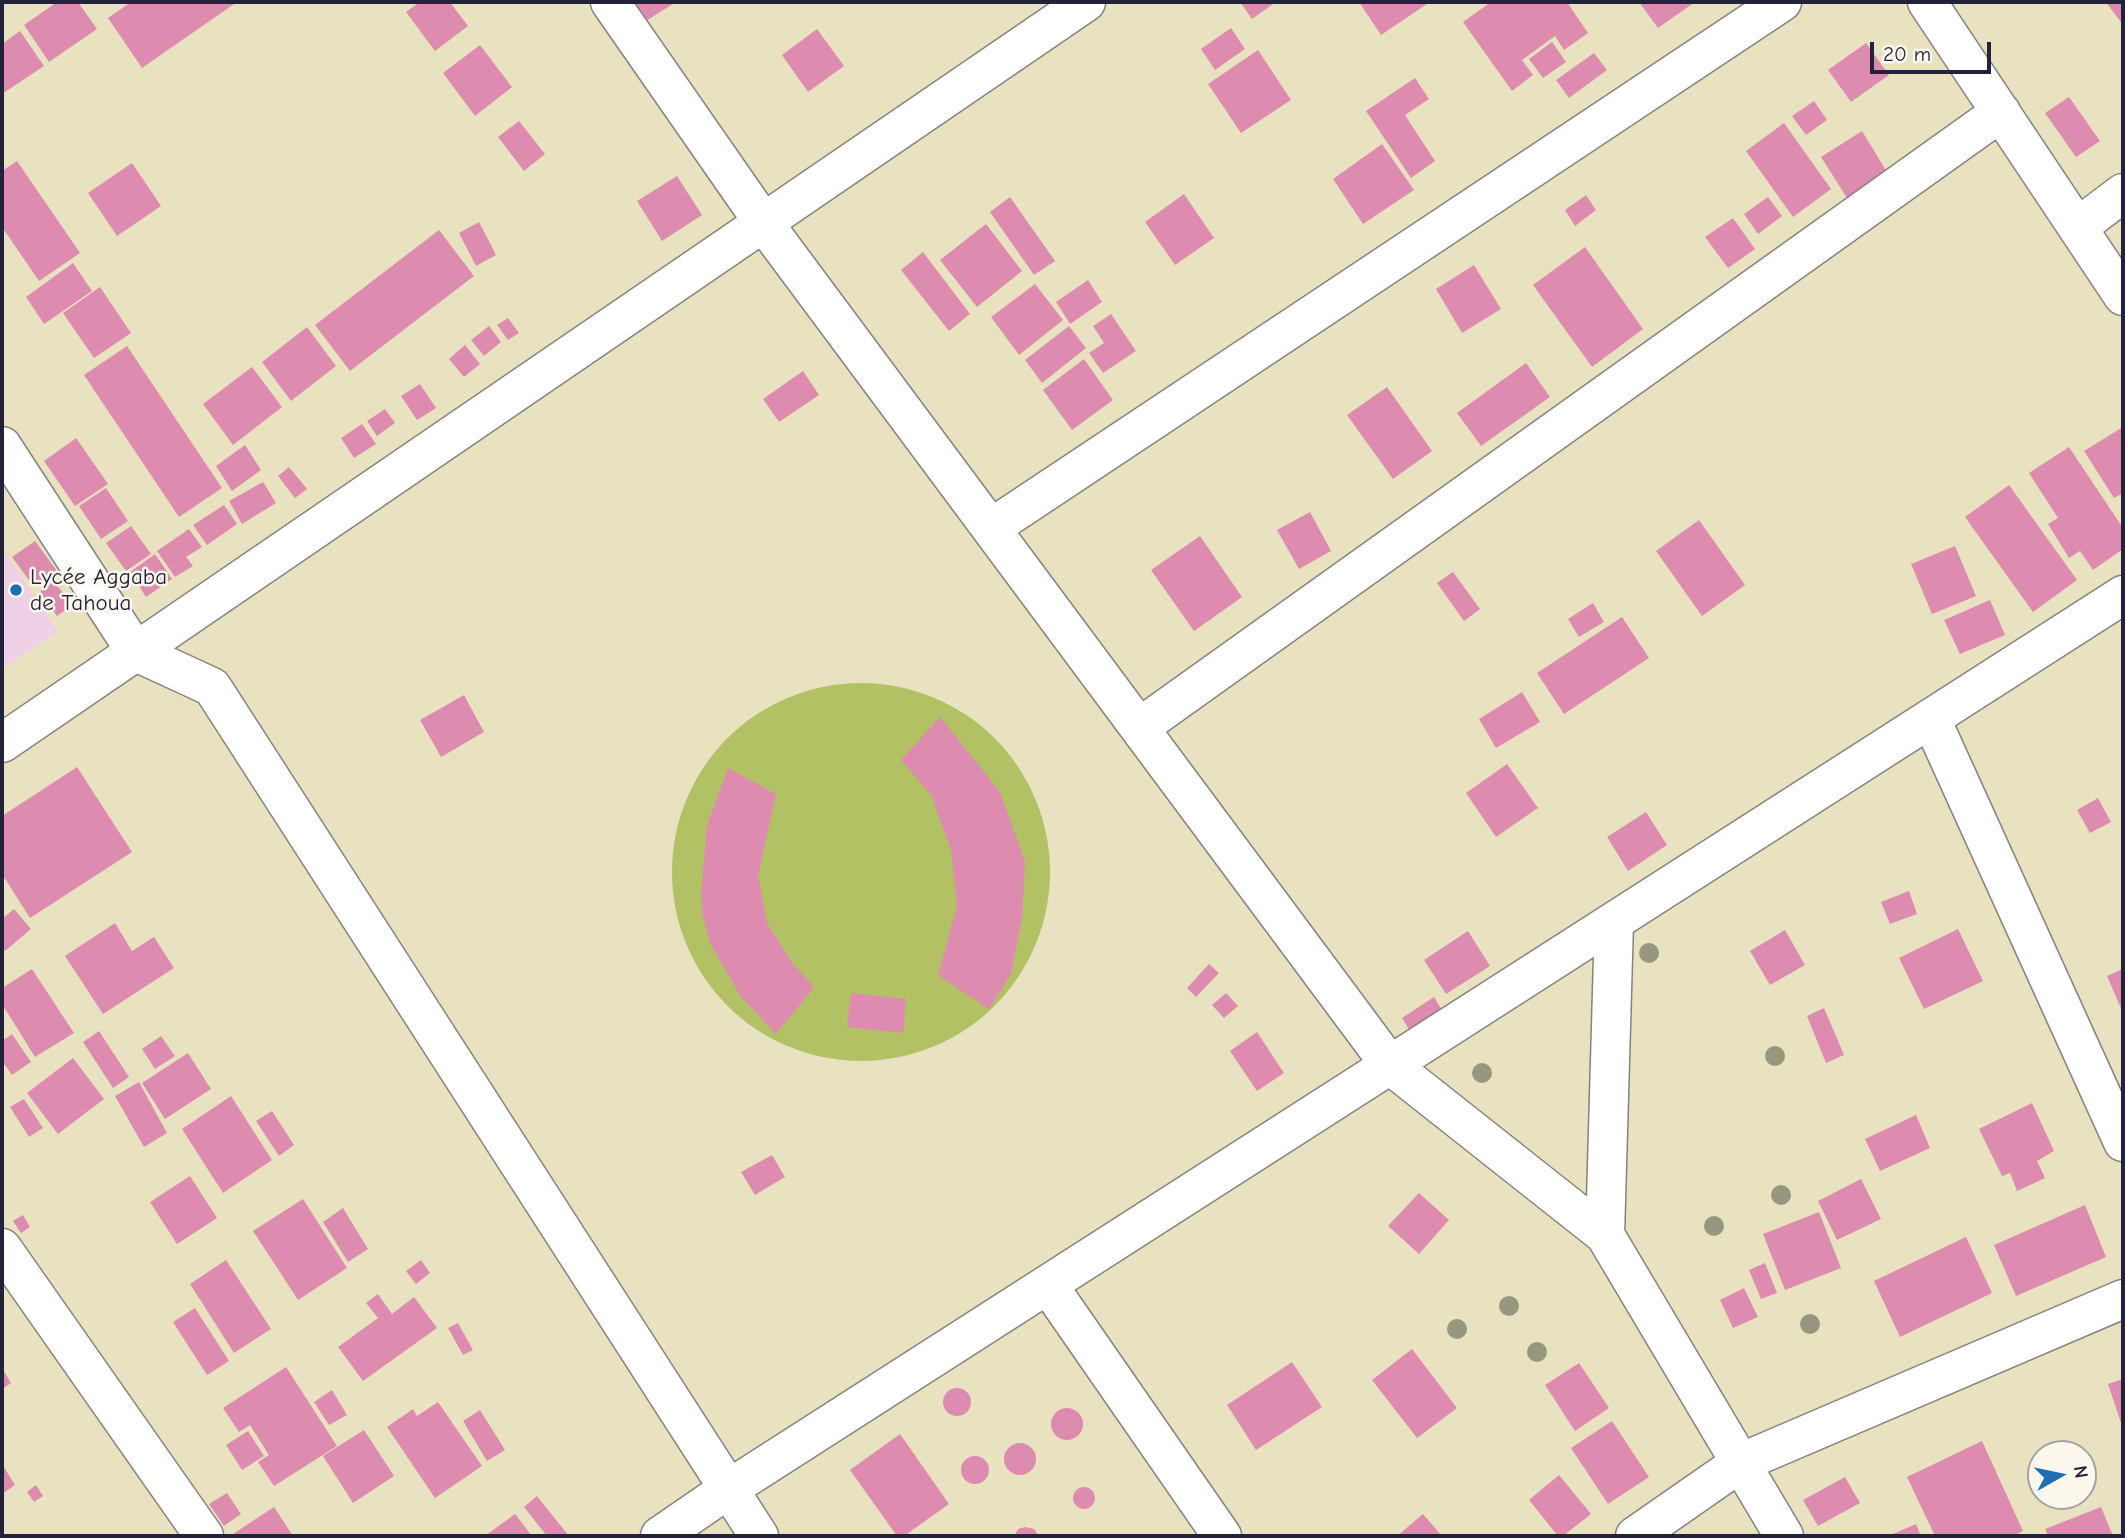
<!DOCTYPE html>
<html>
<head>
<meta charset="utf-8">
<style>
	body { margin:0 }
	#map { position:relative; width:2125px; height:1538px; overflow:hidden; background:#e9e2c0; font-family:"Comic Neue",sans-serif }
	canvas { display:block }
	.frame { position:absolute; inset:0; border:4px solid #22223b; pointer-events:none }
	.north { position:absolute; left:2027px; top:1440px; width:70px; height:70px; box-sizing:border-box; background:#fbf7ec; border:2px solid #a4a2a5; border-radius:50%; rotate:81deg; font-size:19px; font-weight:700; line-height:28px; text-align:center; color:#22223b }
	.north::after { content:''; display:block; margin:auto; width:24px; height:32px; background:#1f6fb2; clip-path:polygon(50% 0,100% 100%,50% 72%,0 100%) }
	.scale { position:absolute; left:1870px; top:42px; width:121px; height:32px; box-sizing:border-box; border:4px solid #22223b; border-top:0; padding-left:9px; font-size:21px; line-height:24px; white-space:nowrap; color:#22223b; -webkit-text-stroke:5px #fbf7ec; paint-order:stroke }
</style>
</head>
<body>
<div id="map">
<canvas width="2125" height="1538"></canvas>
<div class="frame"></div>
<div class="north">N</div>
<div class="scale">20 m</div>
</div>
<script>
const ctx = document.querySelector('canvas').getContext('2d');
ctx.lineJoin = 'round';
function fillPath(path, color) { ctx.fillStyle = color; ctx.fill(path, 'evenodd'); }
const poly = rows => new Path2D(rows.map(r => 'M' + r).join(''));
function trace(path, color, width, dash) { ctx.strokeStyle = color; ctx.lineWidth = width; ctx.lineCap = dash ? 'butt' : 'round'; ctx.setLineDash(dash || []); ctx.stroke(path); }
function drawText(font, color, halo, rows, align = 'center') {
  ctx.font = font + ' "Comic Neue",sans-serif'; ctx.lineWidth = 5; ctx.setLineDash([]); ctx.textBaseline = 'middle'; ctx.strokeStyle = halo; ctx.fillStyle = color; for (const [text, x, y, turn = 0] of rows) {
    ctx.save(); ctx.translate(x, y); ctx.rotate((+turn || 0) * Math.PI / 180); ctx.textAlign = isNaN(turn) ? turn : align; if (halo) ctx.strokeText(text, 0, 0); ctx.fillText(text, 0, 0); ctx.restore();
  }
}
const built = poly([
	[2,549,58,631,2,669]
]);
const green = poly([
	'672 872a189 189 0 1 1 378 0a189 189 0 1 1-378 0Z'
]);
const building = poly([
	[57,2,78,2,97,29,49,62,24,25],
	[131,2,237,2,142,68,108,18],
	[420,2,450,2,468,26,435,51,406,12],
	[634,2,676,2,646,21],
	[1240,2,1276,2,1252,19],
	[1359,2,1430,2,1381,35],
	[1491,2,1567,2,1588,33,1564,50,1555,36,1522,60,1533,75,1512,91,1463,22],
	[1639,2,1695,2,1658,28],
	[2106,2,2123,2,2123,25],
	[1231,28,1245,49,1215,70,1201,49],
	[817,29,844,66,808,92,782,55],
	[20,31,44,66,2,94,2,44],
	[1552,42,1566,62,1543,78,1529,59],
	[1866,43,1889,75,1851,102,1828,70],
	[480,45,512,87,475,116,443,73],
	[1258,50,1291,100,1241,133,1208,84],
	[1594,53,1607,70,1569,98,1556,80],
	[1415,78,1429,99,1405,115,1435,161,1411,178,1366,111],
	[2069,97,2100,141,2076,157,2045,113],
	[1814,101,1827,120,1806,135,1792,116],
	[519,121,545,154,524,171,498,137],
	[1784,123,1831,189,1793,217,1746,151],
	[1862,131,1887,172,1847,198,1821,157],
	[1382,144,1414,190,1363,224,1333,179],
	[17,161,80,253,39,281,2,227,2,171],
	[132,163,161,206,117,236,88,193],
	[677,176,702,215,662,241,637,201],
	[1184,194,1214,238,1175,265,1145,222],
	[1586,195,1596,210,1575,226,1565,210],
	[1010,197,1055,261,1034,275,990,212],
	[1768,197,1782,216,1758,234,1744,214],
	[1733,218,1755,249,1728,268,1705,237],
	[479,222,496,255,476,266,459,233],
	[986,224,1022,271,977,307,940,260],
	[439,230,474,276,350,371,315,325],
	[1585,247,1643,329,1592,367,1533,285],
	[923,252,970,314,949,331,901,270],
	[73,263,92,291,44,324,26,297],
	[1474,265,1501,309,1462,333,1436,289],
	[1088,280,1102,302,1070,324,1056,302],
	[1035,284,1063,320,1019,355,991,317],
	[100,287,131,333,94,358,63,313],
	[1111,314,1136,351,1103,373,1089,353,1104,343,1093,326],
	[508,318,519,333,508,340,497,325],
	[489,326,501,342,484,356,471,340],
	[1069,326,1086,348,1042,383,1025,360],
	[307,327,336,366,291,401,262,362],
	[465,345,480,364,464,377,449,359],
	[127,346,222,488,179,517,84,375],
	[1084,359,1113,400,1072,430,1043,390],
	[1526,363,1550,397,1481,446,1457,413],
	[252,367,282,407,233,445,203,404],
	[803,371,819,395,779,422,763,399],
	[420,384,436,408,417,420,401,396],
	[1387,387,1432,451,1393,479,1347,415],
	[385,409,395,423,377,436,367,421],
	[362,424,376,444,354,458,341,438],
	[2123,427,2123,493,2114,498,2084,451],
	[76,438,108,484,75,506,44,461],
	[245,445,261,470,232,491,216,466],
	[2069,447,2123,528,2123,549,2093,570,2080,551,2069,558,2048,524,2058,518,2029,473],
	[289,467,307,489,295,498,278,476],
	[263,482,276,503,242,524,229,501],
	[2009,485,2077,580,2033,612,1965,517],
	[106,488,128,521,101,539,79,506],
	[224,505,237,524,207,545,193,525],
	[1310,512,1331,551,1299,569,1277,530],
	[1699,520,1745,585,1702,616,1656,551],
	[131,526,151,554,126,571,106,543],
	[189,529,202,547,186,557,193,566,175,577,157,551],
	[1200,536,1242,597,1194,631,1151,570],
	[35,541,57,571,34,587,12,557],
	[1955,546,1976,596,1932,614,1911,564],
	[155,554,172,579,146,597,130,572],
	[1453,572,1480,609,1464,621,1437,583],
	[54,581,72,605,57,616,40,592],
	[1990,600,2005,635,1960,654,1944,620],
	[1593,603,1604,622,1579,637,1568,619],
	[1622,617,1649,658,1564,714,1537,673],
	[1522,692,1540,722,1496,748,1479,719],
	[464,695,484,732,441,757,420,720],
	[940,717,1000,792,1025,862,1022,918,1011,974,989,1009,938,975,957,906,951,850,931,795,901,760],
	[1507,764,1538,808,1496,837,1466,793],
	[77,767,132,852,30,918,2,874,2,816],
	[728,768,776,794,758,875,767,923,792,963,814,987,776,1034,741,997,711,945,703,917,701,895,707,825],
	[2098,798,2111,822,2090,833,2077,810],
	[1646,812,1667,845,1628,871,1607,837],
	[1909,891,1917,914,1890,924,1881,902],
	[14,909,31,929,5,951,2,946,2,919],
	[115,923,132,951,154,937,174,968,103,1014,65,956],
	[1958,929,1983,981,1924,1009,1899,958],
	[1785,930,1805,965,1770,985,1750,951],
	[1468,931,1490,966,1446,994,1424,960],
	[1209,964,1219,973,1196,997,1187,988],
	[32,969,74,1033,35,1057,2,1004,2,988],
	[2123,969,2123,1013,2107,976],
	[851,993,906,999,903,1033,847,1027],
	[1226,993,1238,1006,1224,1018,1212,1005],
	[1434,997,1443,1012,1411,1033,1402,1018],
	[1824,1008,1844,1055,1826,1063,1807,1016],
	[99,1031,129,1077,113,1088,83,1042],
	[1257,1032,1284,1073,1257,1091,1230,1051],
	[12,1034,31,1062,12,1075,2,1061,2,1041],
	[161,1036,175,1056,155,1069,142,1049],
	[188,1053,211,1089,165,1119,142,1083],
	[73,1058,104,1099,58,1134,27,1093],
	[139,1082,167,1133,144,1147,115,1096],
	[231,1096,272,1160,223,1193,182,1129],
	[24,1099,43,1128,29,1137,10,1107],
	[2032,1103,2054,1151,2037,1161,2045,1178,2017,1191,2010,1173,2002,1176,1979,1129],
	[272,1111,294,1145,279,1156,256,1121],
	[1916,1115,1930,1148,1880,1171,1865,1139],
	[772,1155,785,1177,755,1195,741,1172],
	[190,1176,217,1218,177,1244,150,1202],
	[1861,1179,1881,1219,1837,1240,1818,1201],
	[1419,1193,1449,1220,1419,1254,1388,1226],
	[303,1199,347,1268,298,1300,253,1231],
	[2085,1205,2106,1257,2016,1296,1994,1245],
	[343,1208,368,1249,348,1262,323,1222],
	[1819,1212,1841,1268,1785,1290,1763,1234],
	[23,1215,30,1227,21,1233,13,1221],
	[1966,1237,1992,1293,1900,1337,1874,1281],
	[226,1260,271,1329,234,1353,190,1284],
	[421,1260,430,1273,416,1284,406,1271],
	[1765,1263,1777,1293,1761,1299,1749,1270],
	[1744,1288,1758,1317,1733,1328,1720,1300],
	[378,1294,392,1314,414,1297,437,1328,363,1381,338,1347,378,1318,366,1303],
	[195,1308,229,1361,207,1375,173,1322],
	[458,1323,473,1350,463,1355,448,1328],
	[1412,1349,1457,1408,1417,1438,1372,1380],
	[1292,1362,1322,1407,1256,1450,1227,1405],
	[1579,1363,1609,1408,1575,1431,1545,1385],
	[286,1367,337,1446,274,1486,258,1462,269,1455,250,1425,239,1432,223,1408],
	[2,1368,11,1383,2,1389],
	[2123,1379,2123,1429,2108,1384],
	'943 1402a14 14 0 1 1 28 0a14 14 0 1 1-28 0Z',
	[332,1390,347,1415,329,1425,314,1402],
	[438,1402,482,1466,435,1498,387,1427,413,1409,417,1416],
	'1051 1424a16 16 0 1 1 32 0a16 16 0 1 1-32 0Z',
	[480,1410,505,1450,487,1461,463,1421],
	[1612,1421,1649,1477,1608,1504,1571,1448],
	[364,1430,394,1476,353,1503,323,1456],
	[248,1431,264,1456,242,1470,226,1445],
	[900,1434,949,1504,904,1536,897,1536,850,1470],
	[1982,1441,2023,1531,2013,1536,1935,1536,1907,1477],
	'1004 1459a16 16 0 1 1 32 0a16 16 0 1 1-32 0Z',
	'961 1470a14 14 0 1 1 28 0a14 14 0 1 1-28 0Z',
	[2,1464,15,1485,2,1494],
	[1559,1475,1591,1514,1563,1536,1558,1536,1529,1500],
	[1845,1477,1860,1503,1818,1526,1803,1500],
	[36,1485,43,1496,34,1502,27,1492],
	'1073 1498a11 11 0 1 1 22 0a11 11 0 1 1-22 0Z',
	[227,1493,241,1514,224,1526,209,1504],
	[537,1496,569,1536,547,1536,524,1507],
	[274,1507,293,1536,230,1536],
	[2101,1507,2113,1536,2048,1536,2045,1529],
	[515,1514,532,1536,485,1536],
	[1423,1514,1442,1536,1397,1536],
	[1916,1524,1921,1536,1888,1536],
	[1025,1527,1034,1529,1039,1536,1014,1536,1018,1529]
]);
const street = poly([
	[610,2,763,222,1390,1065,1605,1235,1784,1536],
	[1927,2,2123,296],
	[2078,227,2123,193],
	[2,446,136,652,212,687,759,1536],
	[991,528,1782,2],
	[1931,719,2123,1142],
	[1140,727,2001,112],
	[2,743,1086,2],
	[1605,1235,1614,922],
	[2,1248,204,1536],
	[1048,1285,1222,1536],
	[660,1536,727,1490,2123,595],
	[1635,1536,1740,1463,2123,1299]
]);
const trees = [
	[1649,953],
	[1775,1056],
	[1482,1073],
	[1781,1195],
	[1714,1226],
	[1509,1306],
	[1810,1324],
	[1457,1329],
	[1537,1352]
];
const markers = [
	[16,590,7,"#1f6fb2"]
];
const poiNames = [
	["Lycée Aggaba",30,577],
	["de Tahoua",30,603]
];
fillPath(built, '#efd0e6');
fillPath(green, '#b1c164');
fillPath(building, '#dd8cb0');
trace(street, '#86827e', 41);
trace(street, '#fff', 38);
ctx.fillStyle = '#97977f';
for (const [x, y] of trees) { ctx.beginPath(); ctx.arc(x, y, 10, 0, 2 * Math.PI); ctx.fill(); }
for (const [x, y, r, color] of markers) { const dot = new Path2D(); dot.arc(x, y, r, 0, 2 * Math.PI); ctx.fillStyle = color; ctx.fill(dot); trace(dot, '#fbf7ec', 2.5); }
drawText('23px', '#22223b', '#fbf7ec', poiNames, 'left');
</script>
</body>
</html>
